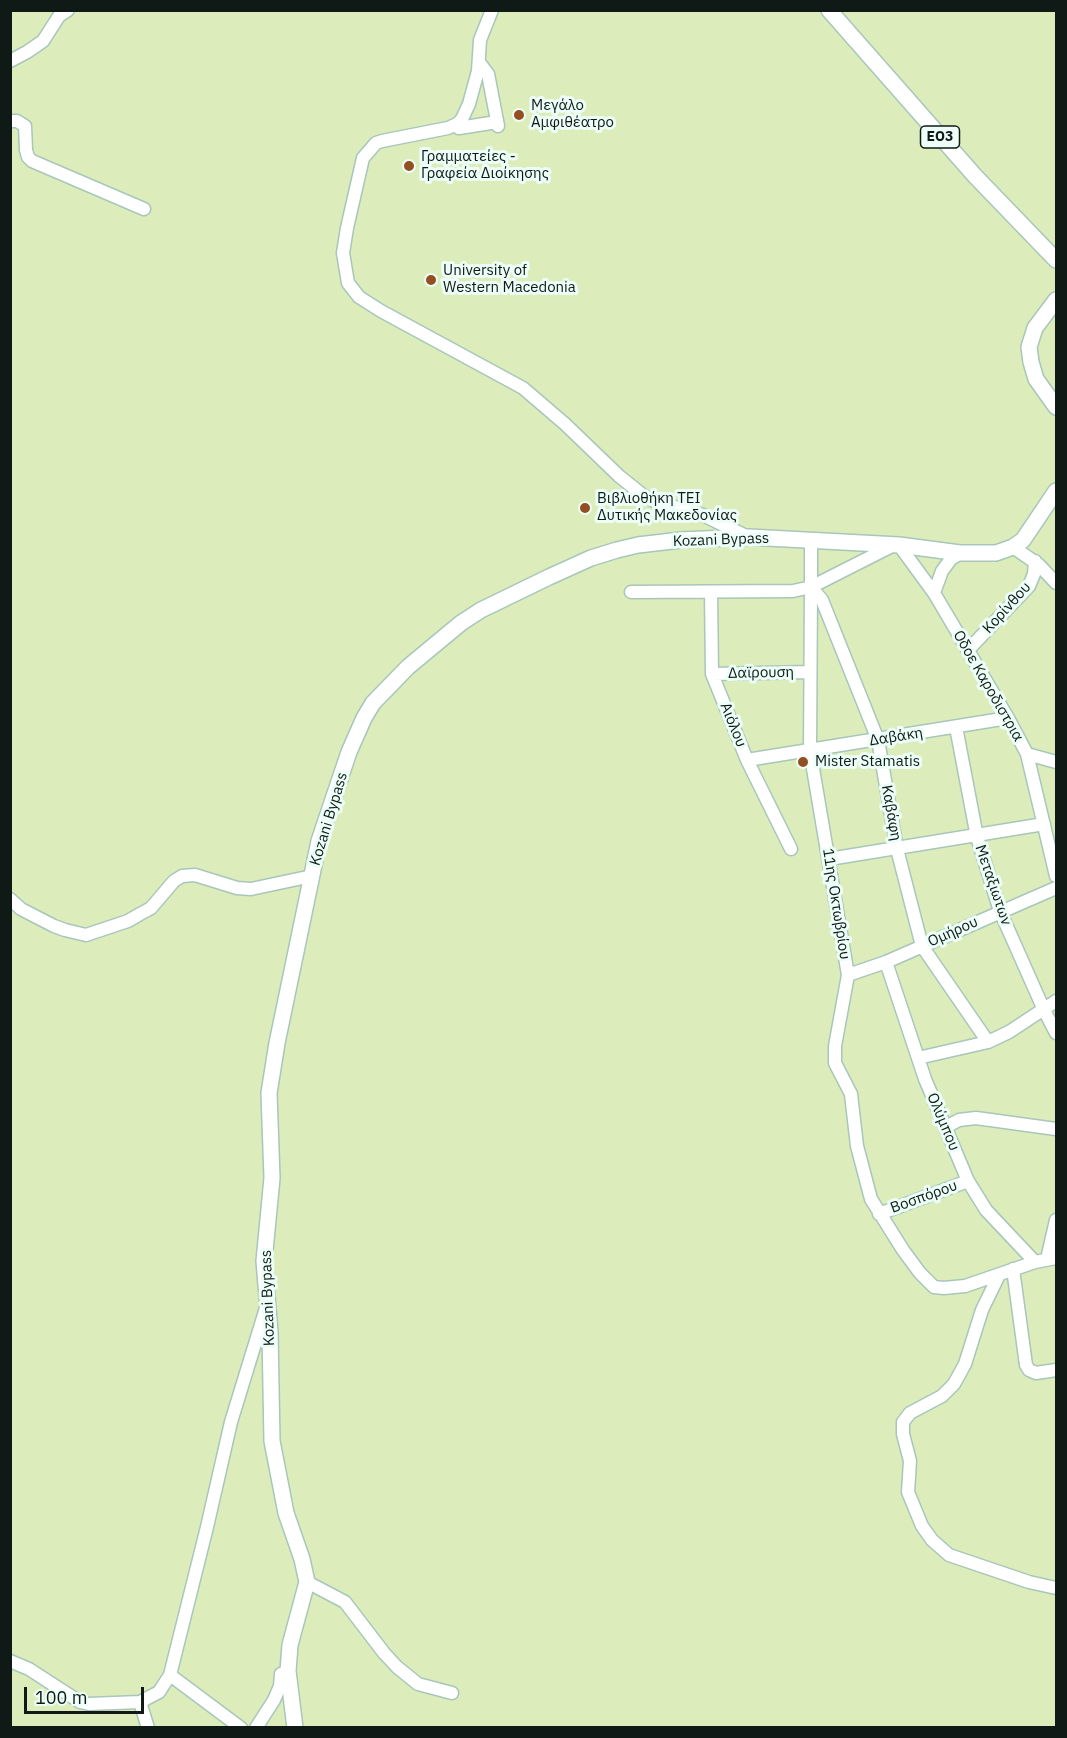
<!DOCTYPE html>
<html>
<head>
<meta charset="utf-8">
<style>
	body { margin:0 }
	#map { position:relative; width:1067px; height:1738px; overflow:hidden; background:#ecfef7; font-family:"IBM Plex Sans",sans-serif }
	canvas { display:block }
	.frame { position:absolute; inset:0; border:12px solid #0f1a16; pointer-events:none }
	.scale { position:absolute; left:24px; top:1687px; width:120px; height:27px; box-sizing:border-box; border:3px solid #0f1a16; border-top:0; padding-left:8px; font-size:18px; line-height:21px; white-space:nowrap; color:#0f1a16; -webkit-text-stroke:4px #ecfef7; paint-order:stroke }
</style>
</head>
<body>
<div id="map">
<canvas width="1067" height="1738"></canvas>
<div class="frame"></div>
<div class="scale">100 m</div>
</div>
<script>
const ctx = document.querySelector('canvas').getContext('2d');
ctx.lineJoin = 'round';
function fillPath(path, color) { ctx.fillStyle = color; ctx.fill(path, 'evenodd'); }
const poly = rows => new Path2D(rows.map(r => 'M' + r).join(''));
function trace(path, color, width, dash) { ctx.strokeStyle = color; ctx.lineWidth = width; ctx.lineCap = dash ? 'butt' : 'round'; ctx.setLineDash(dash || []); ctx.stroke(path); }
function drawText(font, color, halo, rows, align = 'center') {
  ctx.font = font + ' "IBM Plex Sans",sans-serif'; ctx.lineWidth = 6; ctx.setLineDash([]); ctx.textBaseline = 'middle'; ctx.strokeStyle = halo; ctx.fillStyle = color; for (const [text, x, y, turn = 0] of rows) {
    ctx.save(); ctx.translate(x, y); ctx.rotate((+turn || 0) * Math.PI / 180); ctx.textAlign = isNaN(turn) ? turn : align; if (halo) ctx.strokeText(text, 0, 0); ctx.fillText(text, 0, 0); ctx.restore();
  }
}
const green = poly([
	[11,11,1056,11,1056,1727,11,1728]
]);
const minor = poly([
	[492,10,480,40,478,71,469,104,462,119,457,124,448,128,382,141,376,143,363,158,347,228,343,253,348,283,359,297,381,311,523,388,565,424,619,476,644,496,654,501,703,515,748,537],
	[10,61,27,52,43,41,59,16,68,10],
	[479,62,488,74,498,126],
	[10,121,17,121,25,126,26,150,28,157,32,161,144,209],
	[457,124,459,128,497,122],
	[811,540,811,587,822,600,878,740,897,849,922,946,988,1042],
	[899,545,934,593,1008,718,1027,754,1056,876],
	[1013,547,1039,565,1056,583],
	[811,587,810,751,848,975,835,1046,835,1063,851,1094,857,1146,871,1199,903,1250,920,1273,934,1287,944,1288,965,1286,1035,1262,1056,1258],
	[631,592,793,591,811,587,894,545],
	[711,592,712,674,747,760,791,849],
	[934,593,942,571,951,559,960,553],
	[968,650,1029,586,1034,574,1035,561],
	[712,674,810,672],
	[956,727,977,837,1000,911,1044,1010,1056,1033],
	[1027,754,1056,762],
	[747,760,1008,718],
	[829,859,1044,824],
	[10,899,21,909,54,926,65,930,86,935,128,921,140,914,151,908,174,881,182,876,195,875,237,888,251,889,312,876],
	[886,962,925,1079,968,1181,986,1210,1035,1262],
	[848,975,886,962,1056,888],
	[918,1058,988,1042,1009,1032,1056,1001],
	[946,1127,959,1120,976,1118,1056,1129],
	[879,1214,968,1181],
	[1047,1259,1056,1220],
	[1013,1269,1026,1365,1029,1370,1036,1373,1056,1370],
	[999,1275,982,1310,965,1364,954,1384,942,1396,910,1413,903,1422,903,1434,910,1461,908,1492,922,1526,932,1540,949,1555,1029,1582,1056,1588],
	[307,1582,345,1602,384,1653,397,1667,418,1684,452,1693],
	[10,1661,29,1669,80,1702,89,1704,140,1702,159,1692,170,1675,207,1527,231,1422,266,1308],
	[170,1675,241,1728],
	[140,1702,148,1728],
	[256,1728,274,1700,280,1686,281,1674,288,1671]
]);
const major = poly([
	[829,10,975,176,1056,260],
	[1056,300,1035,328,1029,347,1031,362,1036,379,1056,407],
	[295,1728,288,1671,290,1645,307,1582,302,1559,286,1513,272,1441,270,1332,264,1261,272,1178,269,1093,277,1043,319,841,349,752,364,718,373,703,408,667,461,623,481,610,549,577,591,558,617,550,638,545,681,540,749,537,899,545,960,553,996,553,1013,547,1023,540,1056,491]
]);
const markers = [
	[519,115,6,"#934f21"],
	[409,166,6,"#934f21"],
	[431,280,6,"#934f21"],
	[585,508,6,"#934f21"],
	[803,762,6,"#934f21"]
];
const shields = [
	[940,137,39]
];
const shieldNames = [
	["ΕΟ3",940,137]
];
const poiNames = [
	["Μεγάλο",531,106],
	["Αμφιθέατρο",531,123],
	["Γραμματείες -",421,157],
	["Γραφεία Διοίκησης",421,174],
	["University of",443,271],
	["Western Macedonia",443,288],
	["Βιβλιοθήκη ΤΕΙ",597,499],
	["Δυτικής Μακεδονίας",597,516],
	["Mister Stamatis",815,762]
];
const streetNames = [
	["Kozani Bypass",721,540,-2],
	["Κορίνθου",1007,608,-48],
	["Δαϊρουση",761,673,-1],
	["Oδοε Καροδιστρια",988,686,60],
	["Αιόλου",733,725,68],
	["Δαβάκη",896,737,-9],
	["Καβάφη",891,813,80],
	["Kozani Bypass",329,819,-73],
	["Μεταξιωτων",993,885,71],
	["11ης Οκτωβρίου",836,904,81],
	["Ομήρου",953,932,-24],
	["Ολύμπου",943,1122,67],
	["Βοσπόρου",924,1197,-20],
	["Kozani Bypass",268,1298,-92]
];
fillPath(green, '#dcedbb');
trace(minor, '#a8c6ba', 15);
trace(major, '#a8c6ba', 18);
trace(minor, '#fff', 12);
trace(major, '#fff', 15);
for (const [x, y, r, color] of markers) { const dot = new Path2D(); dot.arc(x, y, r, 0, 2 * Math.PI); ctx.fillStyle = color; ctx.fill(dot); trace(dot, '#ecfef7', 2); }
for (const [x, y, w] of shields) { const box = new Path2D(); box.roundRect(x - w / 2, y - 11, w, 22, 4.5); ctx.fillStyle = '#ecfef7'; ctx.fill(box); trace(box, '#0f1a16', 1.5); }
drawText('bold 14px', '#0f1a16', null, shieldNames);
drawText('15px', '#0f1a16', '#ecfef7', poiNames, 'left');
drawText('15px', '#0f1a16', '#ecfef7', streetNames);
</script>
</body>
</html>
